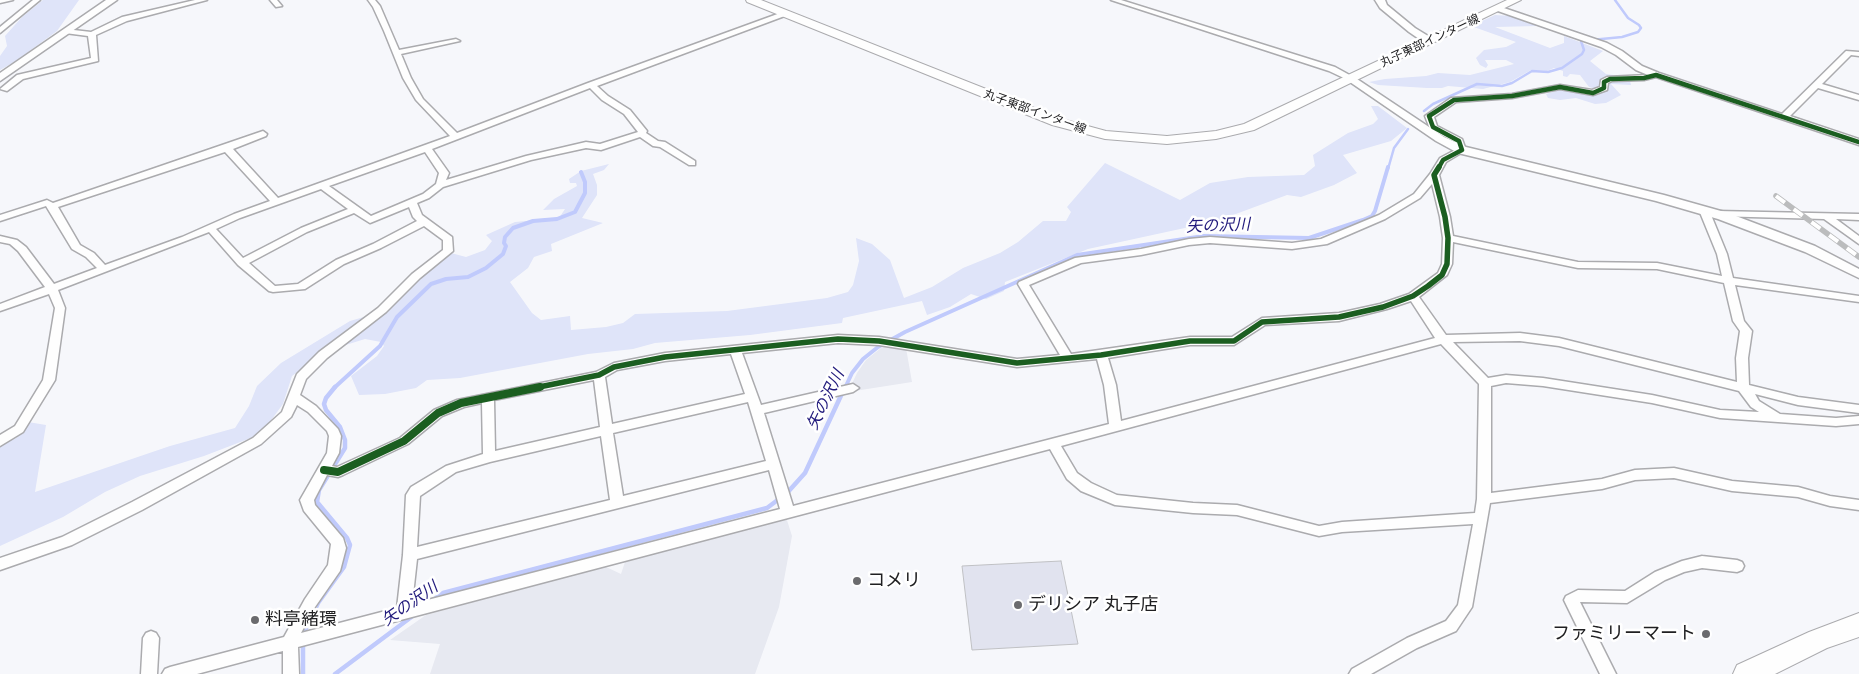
<!DOCTYPE html>
<html>
<head>
<meta charset="utf-8">
<style>
	body { margin:0 }
	canvas { display:block; background:#f6f7fb }
</style>
</head>
<body>
<canvas width="1859" height="674"></canvas>
<script>
const ctx = document.querySelector('canvas').getContext('2d');
ctx.lineJoin = 'round';
function fillPath(path, color) { ctx.fillStyle = color; ctx.fill(path, 'evenodd'); }
const poly = rows => new Path2D(rows.map(r => 'M' + r).join(''));
function trace(path, color, width, dash) { ctx.strokeStyle = color; ctx.lineWidth = width; ctx.lineCap = dash ? 'butt' : 'round'; ctx.setLineDash(dash || []); ctx.stroke(path); }
function drawText(font, color, halo, rows, align = 'center') {
  ctx.font = font + ' Merriweather,"Noto Sans JP",serif'; ctx.lineWidth = 5; ctx.setLineDash([]); ctx.textBaseline = 'middle'; ctx.strokeStyle = halo; ctx.fillStyle = color; for (const [text, x, y, turn = 0] of rows) {
    ctx.save(); ctx.translate(x, y); ctx.rotate((+turn || 0) * Math.PI / 180); ctx.textAlign = isNaN(turn) ? turn : align; if (halo) ctx.strokeText(text, 0, 0); ctx.fillText(text, 0, 0); ctx.restore();
  }
}
const built = poly([
	[890,345,906,348,912,382,848,392,857,373,866,360,881,348],
	[786,517,792,536,779,607,755,674,430,674,440,644,390,640,426,615,604,566,621,574,626,559]
]);
const green = poly([
	[43,0,79,0,57,31,16,61,0,70,0,56,7,46,5,36,22,17],
	[1495,15,1511,16,1538,26,1495,27,1550,48,1564,43,1564,36,1603,51,1590,61,1606,74,1629,77,1631,85,1611,84,1621,95,1606,103,1595,104,1576,98,1560,100,1548,98,1546,94,1559,90,1599,95,1599,90,1589,87,1580,75,1570,74,1567,77,1563,76,1563,71,1554,68,1547,71,1531,70,1510,82,1483,89,1448,86,1442,88,1427,88,1378,85,1369,82,1385,79,1426,76,1438,73,1470,75,1514,64,1506,60,1485,60,1488,65,1486,68,1480,65,1476,58,1484,50,1506,47,1516,42,1471,26],
	[1371,106,1378,106,1407,128,1391,141,1343,155,1357,173,1334,185,1301,197,1287,195,1217,221,1088,249,1005,282,1004,291,986,299,971,294,950,307,927,315,922,301,843,318,842,323,750,335,655,343,633,349,588,354,460,378,427,380,416,388,385,394,359,395,351,376,377,356,384,346,381,342,365,339,323,352,292,376,283,404,269,423,256,436,204,456,140,476,105,492,63,517,0,546,0,445,16,438,28,422,46,425,35,492,170,446,235,428,249,406,257,386,281,363,350,321,381,312,451,253,466,257,485,250,492,241,486,235,515,222,559,218,565,209,543,210,554,199,577,186,576,183,570,183,569,179,581,171,609,164,604,170,593,174,597,185,597,195,582,218,603,223,551,244,552,251,534,257,528,268,510,282,532,313,541,320,570,316,571,330,606,327,623,323,635,314,727,311,827,298,848,292,853,285,859,261,856,238,872,244,890,260,904,298,932,287,963,268,1000,253,1018,242,1043,221,1066,221,1071,212,1067,207,1105,163,1180,200,1210,183,1248,177,1304,175,1315,166,1313,155,1348,133,1373,124,1378,119]
]);
const streamFar2 = poly([
	[1424,111,1433,104,1477,84,1502,86,1512,83,1532,71,1548,72,1562,68,1582,54,1584,50,1581,41,1622,37,1638,32,1641,28,1639,25,1628,18,1615,0],
	[1388,169,1394,148,1408,129]
]);
const streamFar1 = poly([
	[334,388,380,346,397,317,431,284,446,279,468,277,486,268,503,254,506,246,504,243,505,237,513,228,533,221,557,219,575,212,585,193,585,182,581,172],
	[845,388,852,373,863,359,878,347,905,332,1077,255,1204,236,1309,238,1363,220,1372,216,1375,211,1388,167]
]);
const stream = poly([
	[433,600,443,593,767,508,787,493,805,473,845,387],
	[303,674,303,646,306,628,318,603,344,567,350,545,347,538,317,502,319,490,345,448,345,440,340,427,326,410,324,404,326,398,335,387],
	[335,674,414,615]
]);
const building = poly([
	[1061,561,1078,644,972,650,962,566,1061,561]
]);
const street = poly([
	[0,0,13,0,0,3,0,0],
	[33,0,40,0,0,33,0,27,33,0],
	[195,0,207,0,127,21,96,35,98,61,23,79,7,91,0,89,17,75,91,58,88,36,65,33,65,29,91,32,122,17,195,0],
	[270,0,277,0,282,6,276,7,270,0],
	[368,0,375,0,380,6,399,50,456,39,460,41,401,54,411,78,423,99,457,133,588,83,783,12,790,14,597,86,608,96,630,110,647,131,646,133,658,141,665,142,695,161,695,165,689,165,660,147,653,146,640,137,601,150,586,148,531,160,443,187,429,198,417,203,422,215,452,237,453,251,420,278,386,312,327,358,306,379,300,395,316,406,338,429,341,436,339,453,332,466,337,467,400,438,434,410,457,400,596,372,614,363,665,353,838,335,879,337,1017,359,1060,355,1018,284,1019,282,1075,258,1141,249,1189,239,1210,237,1292,243,1321,239,1379,215,1414,194,1430,174,1440,158,1457,149,1455,142,1430,129,1425,116,1451,98,1512,94,1560,85,1592,90,1600,87,1601,80,1607,77,1648,75,1636,70,1616,55,1601,47,1495,10,1494,8,1498,6,1607,43,1622,51,1642,66,1659,73,1782,114,1846,51,1859,52,1859,56,1851,55,1822,84,1859,95,1859,100,1818,88,1790,116,1859,139,1859,145,1656,77,1644,80,1612,81,1608,83,1607,90,1593,95,1560,89,1512,98,1456,102,1434,117,1437,126,1462,139,1466,150,1446,162,1439,175,1450,217,1453,236,1578,262,1657,263,1722,276,1717,254,1699,210,1704,207,1709,210,1727,254,1733,278,1859,296,1859,302,1735,285,1744,321,1752,331,1748,358,1749,385,1798,397,1859,405,1859,413,1798,405,1755,394,1759,401,1780,414,1836,418,1859,416,1859,424,1836,426,1720,418,1652,403,1543,386,1506,383,1491,386,1491,493,1602,479,1635,470,1674,468,1732,481,1798,487,1830,496,1859,500,1859,510,1830,506,1798,497,1732,491,1674,478,1635,480,1602,489,1490,503,1472,607,1456,631,1417,648,1371,674,1349,674,1352,669,1407,638,1446,621,1458,605,1473,524,1342,532,1319,536,1237,515,1193,513,1115,505,1081,491,1067,479,1050,449,298,647,299,674,283,674,283,651,197,674,162,674,165,669,170,667,284,637,305,599,328,565,331,544,304,511,300,500,327,453,329,436,327,431,308,412,297,405,291,417,261,444,142,510,72,545,0,570,0,558,62,537,132,502,253,438,282,412,297,374,319,352,378,308,412,274,443,250,443,240,424,226,381,248,344,264,305,289,273,292,269,291,238,265,209,232,58,290,65,308,55,380,23,432,0,446,0,435,15,426,43,380,55,308,49,294,0,311,0,304,45,287,18,251,10,244,0,242,0,236,17,240,26,247,54,284,97,268,86,257,72,249,46,206,0,221,0,215,47,200,53,203,263,131,267,134,266,136,233,149,278,198,450,136,416,100,403,78,384,31,373,7,368,0],
	[590,88,602,100,624,114,638,132,600,144,586,142,526,156,446,180,449,173,432,149,590,88],
	[225,152,270,201,234,214,182,237,105,265,94,253,80,245,58,207,225,152],
	[425,152,439,173,436,184,423,194,371,216,329,186,425,152],
	[1432,184,1440,217,1443,238,1442,264,1438,273,1409,294,1380,304,1339,313,1262,318,1232,337,1190,337,1071,354,1029,285,1081,263,1141,255,1189,245,1210,243,1292,249,1327,244,1385,219,1420,198,1432,184],
	[321,189,348,209,301,228,243,258,216,229,240,218,321,189],
	[409,207,413,217,417,221,373,244,336,260,298,284,275,286,249,263,307,232,354,213,370,223,409,207],
	[1453,242,1578,268,1657,269,1724,283,1733,321,1740,331,1736,358,1737,382,1559,338,1520,333,1446,335,1419,297,1447,275,1452,264,1453,242],
	[1411,301,1435,338,1121,421,1116,385,1108,358,1190,345,1234,345,1265,325,1339,321,1387,309,1411,301],
	[1520,341,1559,346,1739,391,1751,407,1759,412,1720,410,1652,395,1543,378,1506,375,1488,378,1453,342,1520,341],
	[838,343,879,345,1017,367,1097,359,1104,385,1109,424,793,506,764,413,853,392,859,388,853,384,761,405,742,353,838,343],
	[1441,344,1479,384,1477,499,1475,513,1342,522,1319,526,1237,505,1193,503,1117,495,1091,483,1077,473,1061,446,1441,344],
	[731,354,745,394,612,424,605,377,617,370,665,361,731,354],
	[594,380,600,427,495,451,494,400,594,380],
	[748,402,766,461,623,496,613,433,748,402],
	[482,403,483,454,446,466,411,487,406,495,403,555,397,608,301,633,315,607,340,571,346,548,343,538,315,505,314,500,327,475,338,477,343,475,408,444,442,416,464,407,482,403],
	[601,436,610,500,417,547,420,496,456,472,490,462,601,436],
	[769,470,780,509,412,604,417,559,769,470],
	[1111,0,1121,0,1335,67,1355,78,1348,80,1329,71,1111,0],
	[1717,211,1859,214,1859,220,1836,219,1859,236,1859,244,1824,219,1714,216,1712,214,1717,211],
	[1702,556,1737,560,1742,562,1744,566,1742,570,1737,572,1702,568,1684,572,1665,580,1627,603,1580,602,1616,674,1600,674,1564,600,1566,596,1578,590,1625,591,1655,572,1682,561,1702,556],
	[151,631,156,633,159,638,157,674,141,674,143,638,146,633,151,631]
]);
const secondary = poly([
	[106,0,117,0,0,81,0,73,106,0],
	[1375,0,1385,0,1387,5,1415,28,1433,39,1433,43,1425,43,1409,32,1380,8,1375,0],
	[1351,75,1444,137,1466,147,1664,195,1728,213,1815,246,1859,269,1859,278,1805,252,1718,219,1656,201,1458,153,1436,141,1347,80,1346,78,1351,75]
]);
const primary = poly([
	[746,0,761,0,1062,119,1106,131,1167,136,1216,131,1244,124,1507,0,1521,0,1254,130,1216,139,1167,144,1105,139,1052,125,747,2,746,0]
]);
const highway = poly([
	[1859,613,1859,637,1827,648,1775,674,1733,674,1737,665,1809,632,1859,613]
]);
const rail = poly([
	[1776,196,1859,257]
]);
const cyclewayFar2 = poly([
	[1438,169,1443,160,1462,150,1459,141,1433,127,1429,116,1454,100,1512,96,1560,87,1593,93,1604,88,1604,82,1610,79,1644,78,1656,75,1859,142]
]);
const cyclewayFar1 = poly([
	[534,388,599,375,614,367,665,357,838,339,879,341,1017,363,1101,355,1190,341,1234,341,1262,322,1339,317,1383,307,1413,296,1428,286,1442,275,1447,264,1448,238,1445,217,1434,175,1439,167]
]);
const cycleway = poly([
	[324,470,338,472,404,441,438,413,461,403,540,387]
]);
const markers = [
	[857,581,5,"#6b6b6e"],
	[1018,605,5,"#6b6b6e"],
	[255,620,5,"#6b6b6e"],
	[1706,634,5,"#6b6b6e"]
];
const farStreetnames = [
	["丸子東部インター線",1430,41,-25],
	["丸子東部インター線",1035,112,20]
];
const waterNames = [
	["矢の沢川",1218,226,-2],
	["矢の沢川",826,400,-64],
	["矢の沢川",410,604,-35]
];
const nearPoinames = [
	["コメリ",867,581],
	["デリシア 丸子店",1028,605],
	["料亭緒環",265,620],
	["ファミリーマート",1696,634,"right"]
];
fillPath(built, '#e7e9f1');
fillPath(green, '#dfe4f9');
trace(streamFar2, '#c0cafc', 2.5);
trace(streamFar1, '#c0cafc', 4);
trace(stream, '#c0cafc', 4.5);
fillPath(building, '#e1e3ef');
trace(building, '#c0c1c4', 1);
trace(street, '#ababae', 3);
trace(secondary, '#ababae', 3);
trace(primary, '#ababae', 2);
trace(highway, '#ababae', 2);
fillPath(street, '#fefefe');
fillPath(secondary, '#fefefe');
fillPath(primary, '#fefefe');
fillPath(highway, '#fefefe');
trace(rail, '#bbbcbd', 5.5);
trace(rail, '#fff', 4, [11]);
trace(cyclewayFar2, '#1b5e20', 4.5);
trace(cyclewayFar1, '#1b5e20', 5.5);
trace(cycleway, '#1b5e20', 8);
for (const [x, y, r, color] of markers) { const dot = new Path2D(); dot.arc(x, y, r, 0, 2 * Math.PI); ctx.fillStyle = color; ctx.fill(dot); trace(dot, '#fff', 2); }
drawText('12px', '#202022', '#fff', farStreetnames);
drawText('italic 16px', '#211a7c', '#fff', waterNames);
drawText('18px', '#202022', '#fff', nearPoinames, 'left');
</script>
</body>
</html>
